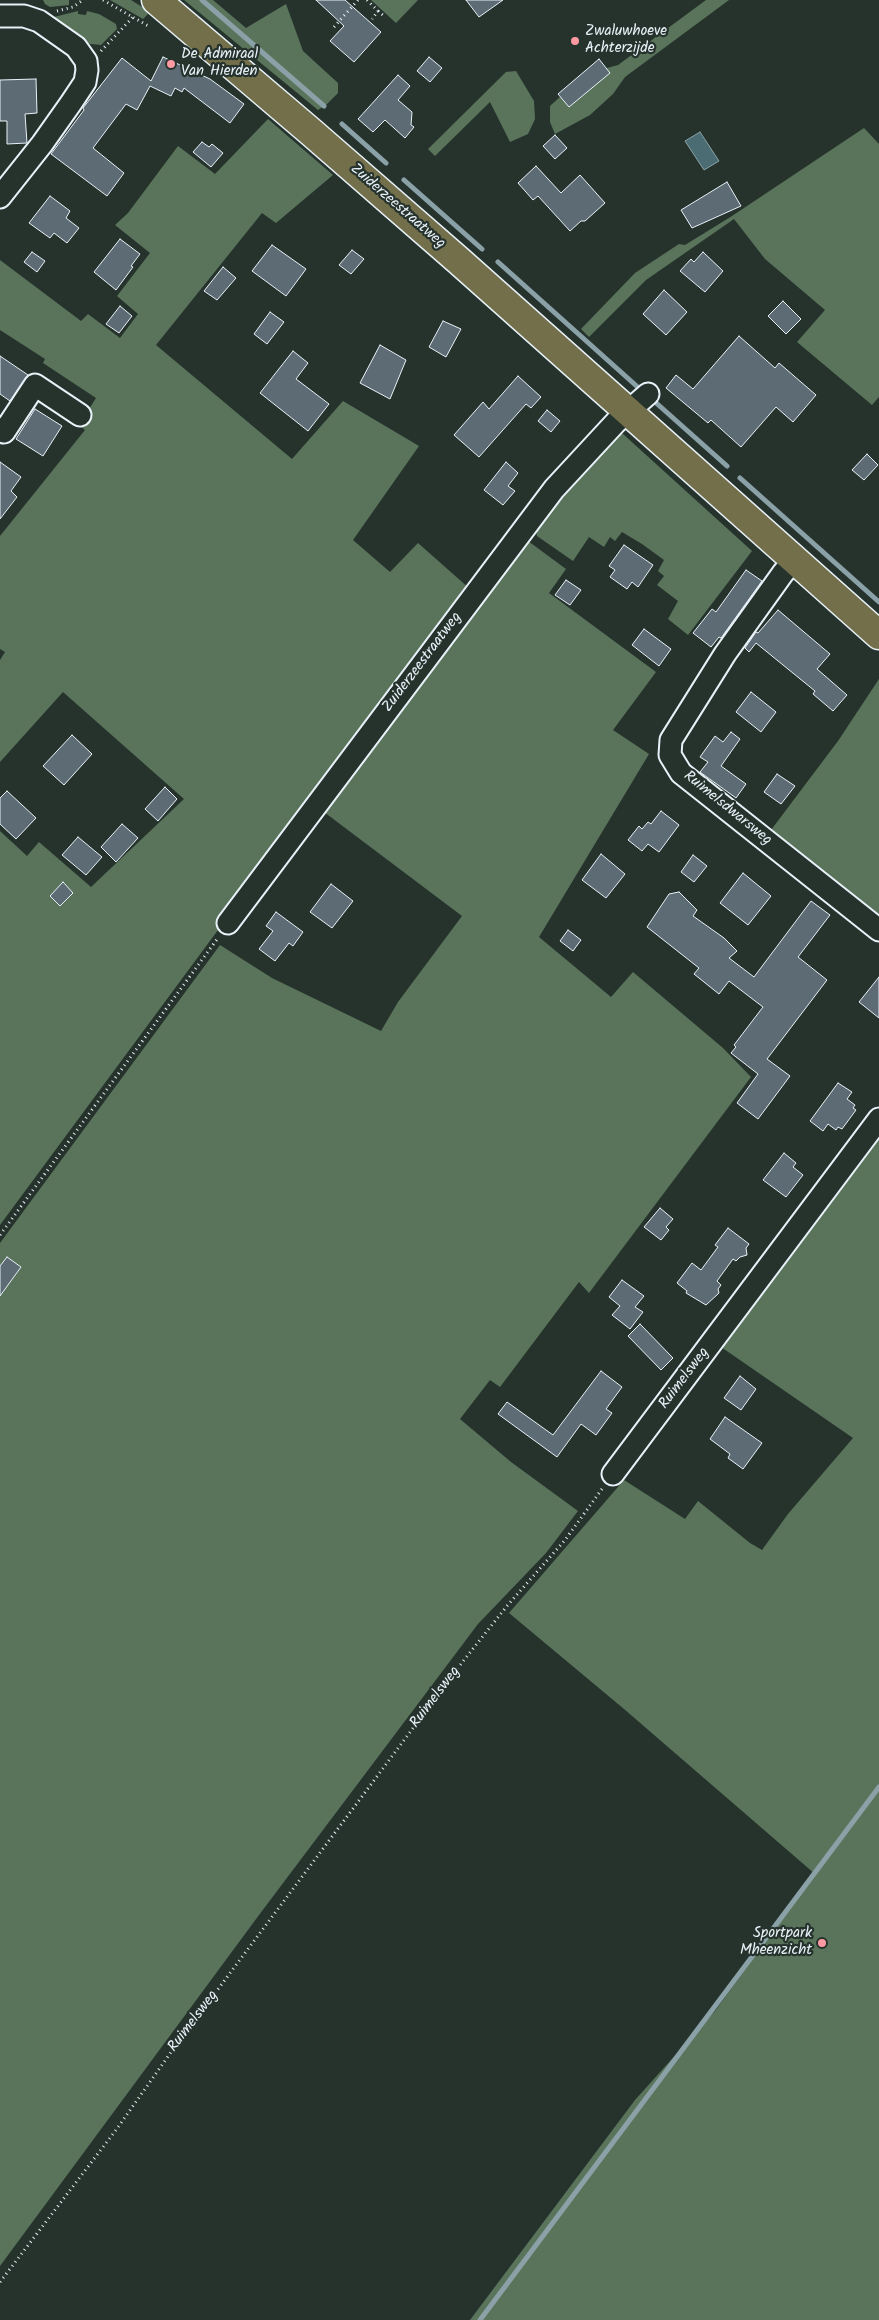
<!DOCTYPE html>
<html>
<head>
<meta charset="utf-8">
<style>
	body { margin:0 }
	canvas { display:block; background:#26332d }
</style>
</head>
<body>
<canvas width="879" height="2320"></canvas>
<script>
const ctx = document.querySelector('canvas').getContext('2d');
ctx.lineJoin = 'round';
function fillPath(path, color) { ctx.fillStyle = color; ctx.fill(path, 'evenodd'); }
const poly = rows => new Path2D(rows.map(r => 'M' + r).join(''));
function trace(path, color, width, dash) { ctx.strokeStyle = color; ctx.lineWidth = width; ctx.lineCap = dash ? 'butt' : 'round'; ctx.setLineDash(dash || []); ctx.stroke(path); }
function drawText(font, color, halo, rows, align = 'center') {
  ctx.font = font + ' Kalam,sans-serif'; ctx.lineWidth = 4.5; ctx.setLineDash([]); ctx.textBaseline = 'middle'; ctx.strokeStyle = halo; ctx.fillStyle = color; for (const [text, x, y, turn = 0] of rows) {
    ctx.save(); ctx.translate(x, y); ctx.rotate((+turn || 0) * Math.PI / 180); ctx.textAlign = isNaN(turn) ? turn : align; if (halo) ctx.strokeText(text, 0, 0); ctx.fillText(text, 0, 0); ctx.restore();
  }
}
const green = poly([
	[43,0,69,0,69,5,50,7,45,4],
	[110,0,131,0,150,12,143,19],
	[184,0,213,0,246,28,286,4,303,51,338,83,338,93,327,104,318,110],
	[371,0,418,0,396,23],
	[706,0,729,0,625,77,613,94,590,115,555,134,550,122,550,106,585,74,618,65],
	[78,11,78,14,86,15,87,11,99,14,116,24,117,29,101,45,82,43,54,22,54,17],
	[516,71,534,101,535,119,528,134,510,142,490,102,435,156,428,149,506,72],
	[268,119,333,175,276,223,262,213,156,345,292,459,343,401,419,446,353,540,390,572,418,543,470,589,0,1225,0,831,27,856,39,842,91,887,184,799,63,692,0,762,0,660,5,652,0,649,0,536,85,430,79,425,96,398,43,363,45,359,0,330,0,260,81,321,88,314,120,338,138,314,117,296,150,253,115,225,128,213,178,146,215,174],
	[864,128,879,144,879,397,872,405,797,342,825,310,765,259,734,219,646,280,589,337,581,329,635,273,679,244,685,245,732,216],
	[615,431,623,434,752,551,688,635,668,619,678,601,657,585,664,576,658,571,664,560,642,544,622,532,615,541,610,537,604,547,589,537,573,561,537,536,534,519],
	[528,541,566,569,549,593,656,672,613,730,649,754,539,937,611,997,633,972,723,1048,751,1077,589,1293,579,1282,500,1387,490,1380,460,1419,511,1462,578,1511,546,1553,478,1624,259,1915,0,2266,0,1243,220,945,272,978,381,1031,398,1002,462,916,320,809],
	[879,679,879,923,768,834,838,741],
	[879,1130,879,2320,470,2320,635,2100,715,2011,815,1874,624,1709,509,1613,624,1480,685,1519,698,1501,750,1543,762,1550,788,1514,853,1438,721,1347]
]);
const water = poly([
	[700,132,719,161,704,170,685,141,700,132]
]);
const stream = poly([
	[202,0,324,106],
	[342,124,386,163],
	[404,180,482,249],
	[498,262,641,390],
	[654,401,727,466],
	[740,478,879,602],
	[480,2320,879,1787]
]);
const building = poly([
	[316,0,345,0,381,32,354,62,330,41,344,26,316,0],
	[466,0,503,0,479,17,466,0],
	[163,57,210,79,244,104,230,123,184,88,182,92,175,88,171,96,150,86,137,110,126,104,93,148,124,173,107,196,51,154,84,110,83,108,122,58,151,81,163,57],
	[429,57,442,68,430,82,417,71,429,57],
	[599,59,610,73,569,107,558,94,599,59],
	[398,75,410,86,398,100,412,112,411,125,414,127,405,138,385,120,373,132,358,119,398,75],
	[36,79,37,113,25,114,27,143,7,144,7,121,0,121,0,80,36,79],
	[555,135,567,148,555,159,543,146,555,135],
	[202,142,209,147,212,144,223,153,211,167,193,152,202,142],
	[536,166,561,193,580,175,605,203,585,221,581,221,570,231,538,196,533,200,518,183,536,166],
	[727,182,741,206,692,228,681,210,727,182],
	[50,196,70,211,66,218,79,228,67,243,54,233,50,238,29,223,50,196],
	[120,239,140,254,131,266,133,267,116,290,94,272,120,239],
	[272,245,306,269,286,296,252,271,272,245],
	[352,250,364,259,351,274,339,265,352,250],
	[32,252,45,261,37,272,24,262,32,252],
	[703,252,723,271,705,292,680,271,691,259,694,262,703,252],
	[223,267,236,278,217,300,204,291,223,267],
	[664,290,687,312,666,335,643,314,664,290],
	[783,301,801,319,786,334,768,316,783,301],
	[120,306,132,316,119,333,106,324,120,306],
	[270,312,284,322,267,344,254,334,270,312],
	[443,321,461,329,446,357,429,347,443,321],
	[739,336,775,368,779,363,816,395,793,422,776,407,741,447,711,420,708,423,666,388,676,375,693,389,739,336],
	[380,345,406,360,390,399,360,383,380,345],
	[293,351,308,363,296,379,329,404,308,431,260,393,293,351],
	[0,356,28,375,10,401,0,394,0,356],
	[518,376,541,397,531,408,526,404,479,457,454,435,483,402,489,409,518,376],
	[35,409,62,426,43,456,16,439,35,409],
	[547,410,560,421,551,432,538,421,547,410],
	[867,454,878,465,864,480,852,470,867,454],
	[0,462,21,477,11,491,17,497,0,519,0,462],
	[506,462,518,473,508,486,515,491,503,505,484,490,506,462],
	[624,545,653,565,638,587,632,582,627,589,610,577,615,570,609,566,624,545],
	[746,570,762,581,721,638,719,637,711,647,693,633,712,609,716,612,746,570],
	[566,580,581,590,570,605,555,595,566,580],
	[778,610,830,654,817,669,847,695,833,711,813,694,815,691,756,643,749,652,745,648,756,632,758,633,778,610],
	[644,629,671,649,659,666,632,645,644,629],
	[751,692,776,712,761,732,736,712,751,692],
	[731,732,740,739,721,766,746,784,736,798,700,772,708,762,700,757,715,736,723,742,731,732],
	[72,735,92,754,64,785,43,766,72,735],
	[777,774,795,786,781,804,764,792,777,774],
	[165,787,177,799,158,821,145,809,165,787],
	[7,791,36,818,16,839,0,824,0,798,7,791],
	[661,811,679,825,659,852,648,844,642,851,628,840,639,826,642,829,648,822,651,824,661,811],
	[122,824,138,838,116,862,101,847,122,824],
	[78,837,102,857,86,875,62,855,78,837],
	[601,854,625,874,606,898,582,880,601,854],
	[693,855,707,866,694,882,681,872,693,855],
	[743,873,771,896,748,925,720,903,743,873],
	[63,882,73,893,60,906,50,896,63,882],
	[331,884,353,901,332,928,310,912,331,884],
	[679,892,697,910,693,916,724,938,737,951,729,958,754,977,811,901,830,915,798,957,827,980,767,1059,790,1076,758,1119,737,1103,758,1074,731,1053,736,1047,734,1045,763,1007,729,981,719,994,694,974,699,968,647,927,669,894,679,892],
	[276,912,303,932,293,946,289,943,275,961,259,949,273,931,266,926,276,912],
	[568,930,581,940,573,951,560,941,568,930],
	[879,977,879,1018,859,1002,879,977],
	[838,1083,852,1092,847,1099,855,1105,853,1108,856,1110,842,1129,838,1127,836,1130,828,1124,823,1131,810,1121,838,1083],
	[784,1153,796,1163,793,1167,803,1175,786,1197,763,1180,784,1153],
	[660,1208,673,1219,666,1227,669,1230,661,1240,644,1227,660,1208],
	[728,1228,749,1244,746,1248,747,1255,740,1257,736,1261,733,1259,717,1281,721,1285,718,1289,719,1293,706,1305,686,1293,687,1291,677,1283,692,1263,701,1270,718,1247,715,1245,728,1228],
	[7,1257,21,1267,0,1296,0,1266,7,1257],
	[622,1280,644,1296,635,1307,643,1312,630,1329,612,1315,620,1306,609,1297,622,1280],
	[640,1324,673,1358,661,1370,628,1336,640,1324],
	[601,1371,622,1387,606,1409,612,1413,596,1435,581,1424,557,1457,498,1414,507,1402,553,1435,601,1371],
	[740,1376,756,1389,741,1410,724,1398,740,1376],
	[725,1417,762,1443,743,1469,728,1458,730,1454,710,1439,725,1417]
]);
const path = poly([
	[103,0,150,27],
	[367,0,378,11,372,19],
	[57,11,73,7,83,0],
	[378,11,384,16],
	[334,27,358,0],
	[101,51,133,17],
	[0,1235,218,938],
	[0,2282,116,2130,174,2048,464,1660,507,1606,565,1540,602,1489]
]);
const minor = poly([
	[0,16,24,16,39,21,76,47,86,61,87,70,85,82,71,103,42,144,0,197],
	[0,429,4,432,35,385,80,415],
	[795,559,783,573,725,654,671,740,670,755,681,773,879,930],
	[228,923,554,489,616,422,648,394],
	[613,1474,879,1119]
]);
const major = poly([
	[156,0,311,132,458,260,879,635]
]);
const markers = [
	[575,41,5,"#ff9aa2"],
	[171,64,5,"#ff9aa2"],
	[822,1943,5,"#ff9aa2"]
];
const poiNames = [
	["Zwaluwhoeve",585,32],
	["Achterzijde",585,49],
	["De Admiraal",181,55],
	["Van Hierden",181,72],
	["Sportpark",812,1934,"right"],
	["Mheenzicht",812,1951,"right"]
];
const streetNames = [
	["Zuiderzeestraatweg",397,207,41],
	["Zuiderzeestraatweg",423,663,-53],
	["Ruimelsdwarsweg",727,809,39],
	["Ruimelsweg",685,1379,-53],
	["Ruimelsweg",436,1698,-53],
	["Ruimelsweg",194,2022,-53]
];
fillPath(green, '#59745a');
fillPath(water, '#4b6c72');
trace(water, '#8aa1a8', 1);
trace(stream, '#8aa1a8', 5);
fillPath(building, '#5d6b74');
trace(building, '#e8f1f8', 1);
trace(minor, '#e8f1f8', 25);
trace(major, '#e8f1f8', 31);
trace(path, '#e8f1f8', 3, [1, 4]);
trace(minor, '#26332d', 21);
trace(major, '#726f4a', 28);
for (const [x, y, r, color] of markers) { const dot = new Path2D(); dot.arc(x, y, r, 0, 2 * Math.PI); ctx.fillStyle = color; ctx.fill(dot); trace(dot, '#26332d', 2); }
drawText('15px', '#e8f1f8', '#26332d', poiNames, 'left');
drawText('15px', '#e8f1f8', '#26332d', streetNames);
</script>
</body>
</html>
